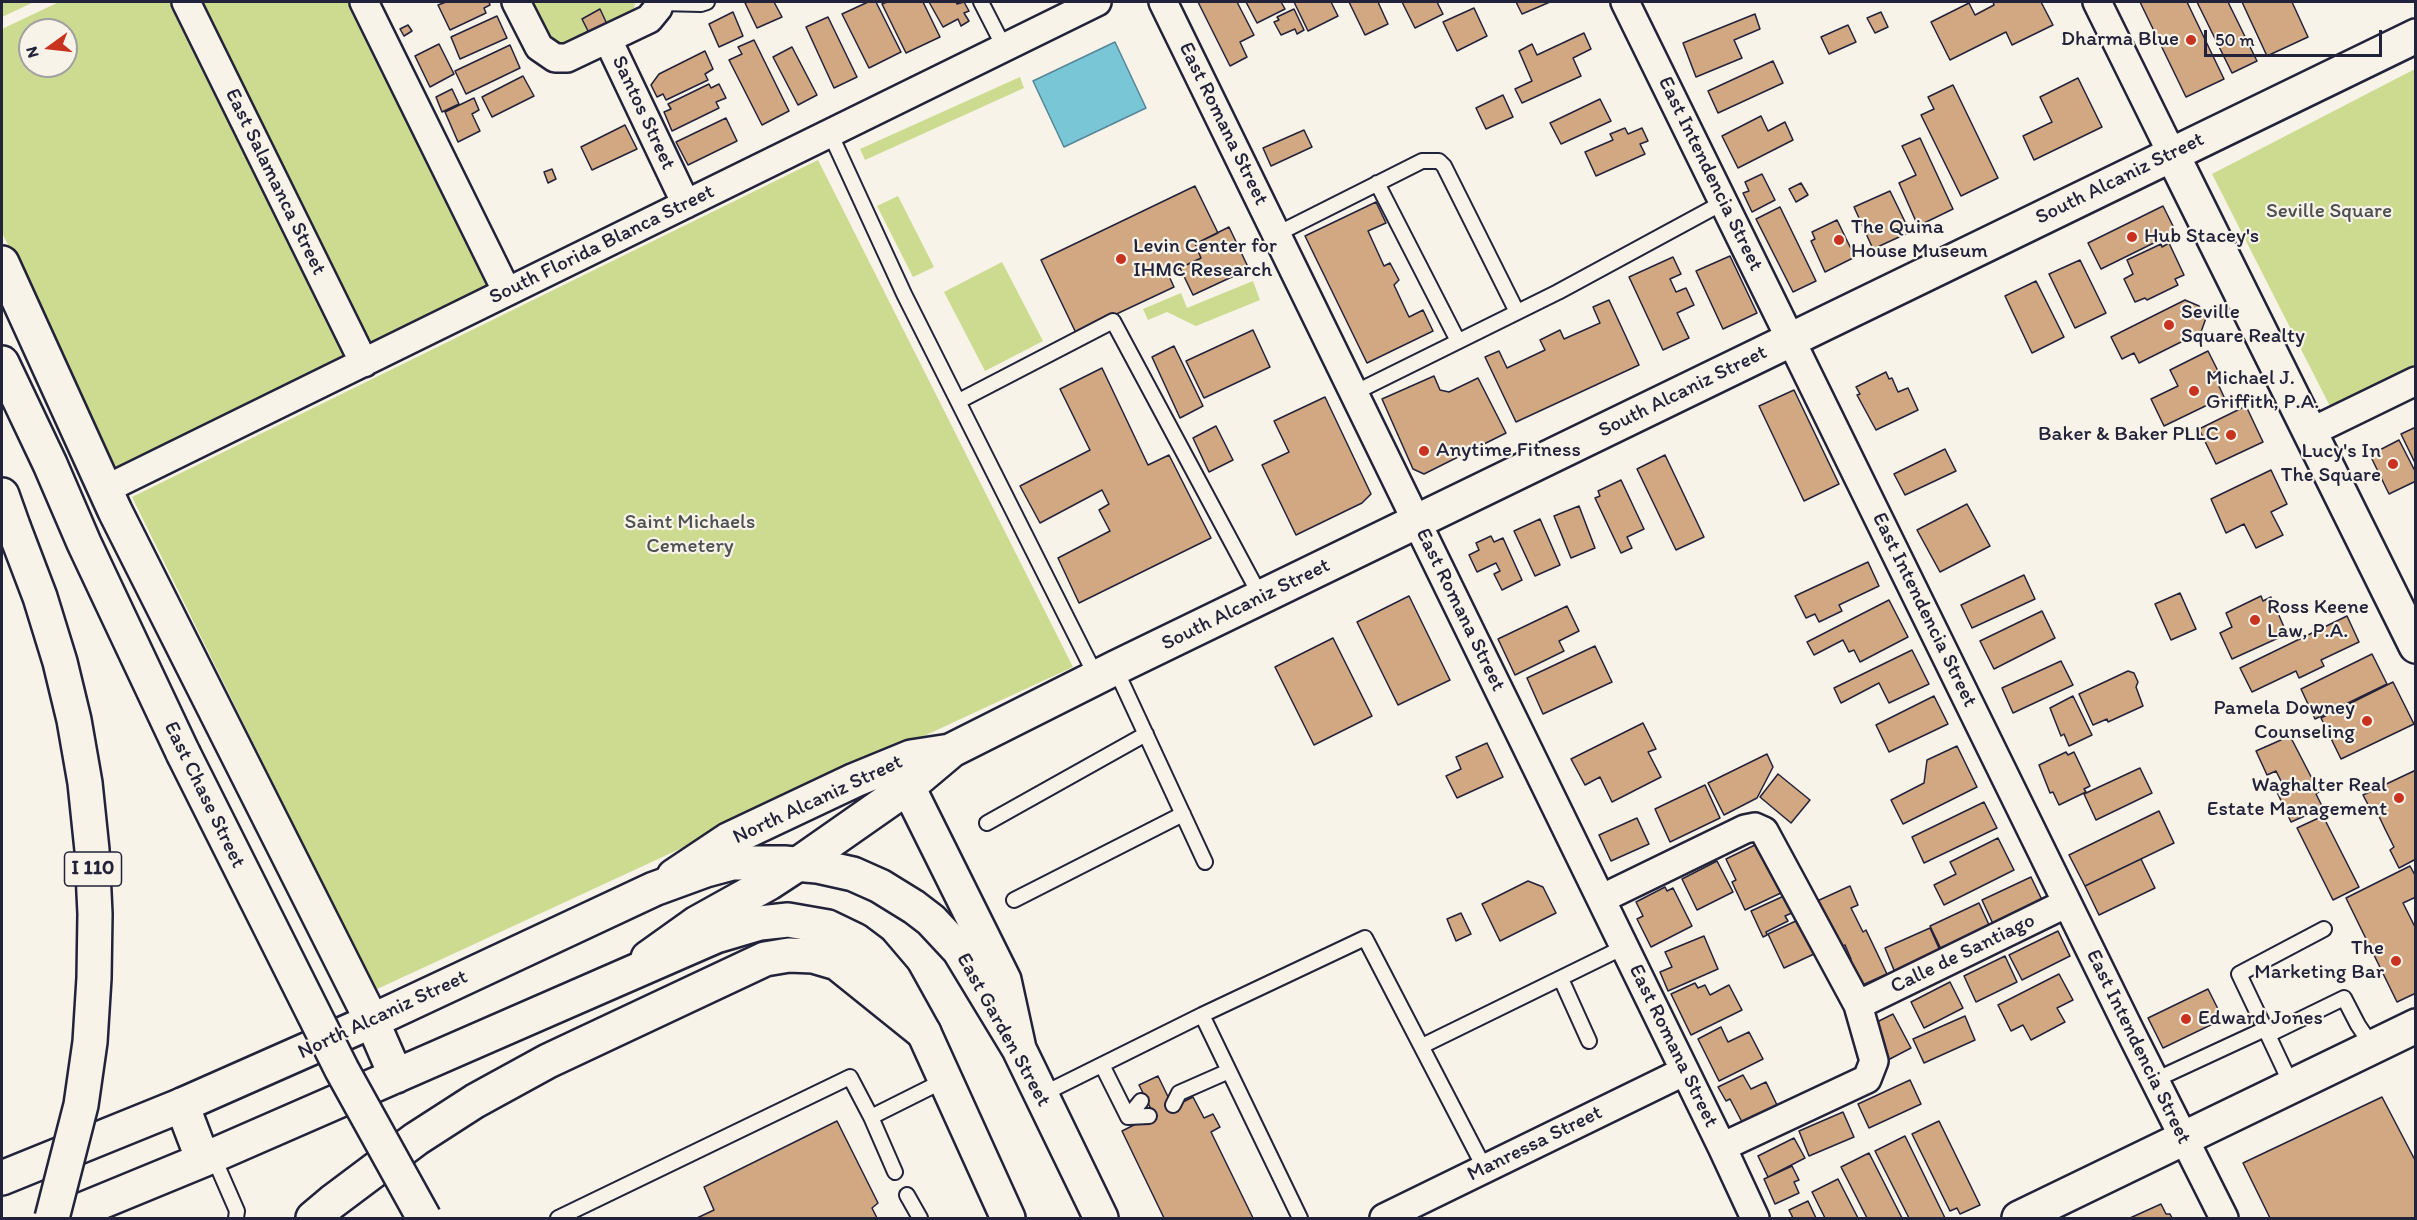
<!DOCTYPE html>
<html>
<head>
<meta charset="utf-8">
<style>
	body { margin:0 }
	#map { position:relative; width:2417px; height:1220px; overflow:hidden; background:#f7f3e8; font-family:Itim,sans-serif }
	canvas { display:block }
	.frame { position:absolute; inset:0; border:3px solid #22223b; pointer-events:none }
	.north { position:absolute; left:18px; top:18px; width:60px; height:60px; box-sizing:border-box; background:#f7f3e8; border:2px solid #a29fa3; border-radius:50%; rotate:255deg; font-size:16px; font-weight:700; line-height:24px; text-align:center; color:#22223b }
	.north::after { content:''; display:block; margin:auto; width:21px; height:27px; background:#c8321e; clip-path:polygon(50% 0,100% 100%,50% 72%,0 100%) }
	.scale { position:absolute; left:2204px; top:30px; width:178px; height:27px; box-sizing:border-box; border:3px solid #22223b; border-top:0; padding-left:8px; font-size:18px; line-height:21px; white-space:nowrap; color:#22223b; -webkit-text-stroke:4px #f7f3e8; paint-order:stroke }
</style>
</head>
<body>
<div id="map">
<canvas width="2417" height="1220"></canvas>
<div class="frame"></div>
<div class="north">N</div>
<div class="scale">50 m</div>
</div>
<script>
const ctx = document.querySelector('canvas').getContext('2d');
ctx.lineJoin = 'round';
function fillPath(path, color) { ctx.fillStyle = color; ctx.fill(path, 'evenodd'); }
const poly = rows => new Path2D(rows.map(r => 'M' + r).join(''));
function trace(path, color, width, dash) { ctx.strokeStyle = color; ctx.lineWidth = width; ctx.lineCap = dash ? 'butt' : 'round'; ctx.setLineDash(dash || []); ctx.stroke(path); }
function drawText(font, color, halo, rows, align = 'center') {
  ctx.font = font + ' Itim,sans-serif'; ctx.lineWidth = 4.5; ctx.setLineDash([]); ctx.textBaseline = 'middle'; ctx.strokeStyle = halo; ctx.fillStyle = color; for (const [text, x, y, turn = 0] of rows) {
    ctx.save(); ctx.translate(x, y); ctx.rotate((+turn || 0) * Math.PI / 180); ctx.textAlign = isNaN(turn) ? turn : align; if (halo) ctx.strokeText(text, 0, 0); ctx.fillText(text, 0, 0); ctx.restore();
  }
}
const green = poly([
	[2,2,34,2,2,17],
	[59,2,170,2,346,358,113,471,36,301,2,233,2,29],
	[30,30,66,30,66,66,30,66],
	[201,2,349,2,489,288,370,346],
	[532,2,635,2,634,11,566,45,551,40],
	[2415,69,2415,390,2340,426,2212,174],
	[1020,77,1024,88,865,160,860,149],
	[818,160,1073,667,375,990,132,497],
	[898,196,934,267,913,277,877,206],
	[1002,262,1043,341,985,371,944,292],
	[1253,281,1260,300,1196,326,1167,312,1148,320,1143,309,1181,293,1187,308]
]);
const water = poly([
	[1115,42,1146,108,1064,147,1033,81,1115,42]
]);
const building = poly([
	[446,2,489,2,490,5,484,8,486,13,450,30,438,5,446,2],
	[748,2,774,2,782,17,757,28,745,3,748,2],
	[868,2,876,2,901,52,869,68,842,14,868,2],
	[887,2,923,2,940,37,906,53,882,4,887,2],
	[929,2,956,2,957,4,964,2,969,11,964,13,969,21,961,26,958,19,943,27,929,2],
	[1198,2,1237,2,1254,35,1240,42,1247,57,1230,66,1198,2],
	[1246,2,1281,2,1285,9,1257,23,1246,2],
	[1294,2,1331,2,1338,16,1308,31,1294,2],
	[1349,2,1378,2,1388,24,1365,35,1349,2],
	[1402,2,1437,2,1443,14,1415,28,1402,2],
	[1516,2,1550,2,1522,14,1516,2],
	[1993,2,2041,2,2053,25,2012,45,2006,32,1950,60,1931,22,1969,3,1975,15,1994,5,1993,2],
	[2140,2,2187,2,2224,79,2186,97,2140,2],
	[2197,2,2228,2,2257,61,2232,73,2197,2],
	[2242,2,2292,2,2308,37,2267,56,2242,2],
	[1474,8,1487,36,1457,51,1443,22,1474,8],
	[600,9,607,24,589,33,582,19,600,9],
	[1294,9,1304,30,1297,34,1295,29,1281,35,1274,22,1279,20,1277,17,1294,9],
	[733,12,743,36,719,47,709,24,733,12],
	[1881,12,1888,27,1875,33,1867,18,1881,12],
	[1755,14,1760,29,1734,40,1742,58,1696,77,1683,43,1755,14],
	[497,16,507,38,460,59,451,37,497,16],
	[828,17,857,77,834,88,806,27,828,17],
	[408,25,412,31,404,36,400,29,408,25],
	[1848,25,1856,42,1829,54,1821,37,1848,25],
	[1584,33,1591,49,1573,58,1581,76,1522,103,1515,89,1532,81,1519,51,1532,44,1537,55,1584,33],
	[754,40,789,111,762,125,729,60,742,54,738,47,754,40],
	[439,44,454,74,430,87,415,56,439,44],
	[510,45,520,68,466,94,455,71,510,45],
	[792,47,817,95,798,105,773,57,792,47],
	[705,51,713,69,705,74,708,80,666,100,663,94,657,97,651,85,659,74,705,51],
	[1773,61,1783,83,1718,113,1708,91,1773,61],
	[523,76,534,96,492,117,482,97,523,76],
	[2078,78,2102,127,2034,160,2023,136,2052,122,2040,97,2078,78],
	[709,84,711,88,719,84,726,98,716,102,719,108,672,131,664,112,671,109,668,104,709,84],
	[1953,85,1998,178,1961,196,1921,115,1934,109,1928,97,1953,85],
	[452,89,459,104,442,112,436,97,452,89],
	[1503,95,1513,117,1486,129,1476,108,1503,95],
	[474,98,479,110,472,114,480,131,458,142,445,112,474,98],
	[1600,99,1611,121,1561,144,1550,123,1600,99],
	[1761,116,1768,131,1785,122,1793,140,1738,168,1722,136,1761,116],
	[726,118,737,141,688,165,676,142,726,118],
	[625,125,637,149,592,170,581,147,625,125],
	[1625,128,1628,134,1642,128,1648,141,1640,144,1645,154,1596,176,1585,152,1613,140,1610,134,1625,128],
	[1304,130,1312,147,1271,166,1263,148,1304,130],
	[1920,138,1953,209,1918,226,1899,183,1916,175,1902,146,1920,138],
	[552,169,556,179,548,183,544,172,552,169],
	[1762,174,1775,200,1752,212,1743,193,1749,191,1745,182,1762,174],
	[1801,183,1808,195,1796,202,1789,189,1801,183],
	[1195,186,1218,233,1195,244,1201,258,1168,274,1174,287,1076,333,1041,260,1195,186],
	[1890,191,1910,232,1873,249,1854,207,1890,191],
	[1376,202,1386,223,1368,231,1384,266,1390,263,1399,280,1394,285,1409,317,1423,310,1433,331,1367,363,1305,236,1376,202],
	[2163,206,2176,232,2101,269,2088,243,2163,206],
	[1780,207,1816,281,1793,292,1756,219,1780,207],
	[1837,220,1855,257,1825,272,1811,241,1815,239,1812,232,1837,220],
	[1229,227,1249,269,1193,295,1180,268,1201,258,1195,244,1229,227],
	[2169,243,2184,275,2175,279,2178,285,2147,300,2145,298,2135,302,2124,279,2133,274,2127,260,2161,244,2162,247,2169,243],
	[1730,256,1757,313,1723,329,1696,271,1730,256],
	[1673,257,1681,274,1670,279,1676,292,1686,288,1694,305,1677,313,1689,338,1663,350,1629,277,1673,257],
	[2080,260,2106,313,2075,328,2049,274,2080,260],
	[2036,281,2064,337,2032,353,2005,296,2036,281],
	[1609,300,1639,365,1516,422,1485,357,1499,351,1507,368,1545,350,1540,340,1560,330,1564,339,1600,323,1593,307,1609,300],
	[2185,300,2199,306,2206,318,2201,332,2139,363,2134,353,2122,359,2111,337,2185,300],
	[1253,330,1270,367,1204,398,1186,361,1253,330],
	[1174,346,1203,406,1180,418,1152,357,1174,346],
	[2208,351,2218,371,2213,373,2224,397,2164,426,2151,399,2178,386,2170,370,2208,351],
	[1102,368,1148,465,1169,455,1211,538,1079,603,1058,558,1110,531,1099,510,1109,504,1102,490,1040,523,1020,486,1090,450,1060,389,1102,368],
	[1886,372,1889,379,1892,378,1898,392,1908,388,1918,410,1876,430,1857,395,1860,394,1856,387,1886,372],
	[1434,376,1440,390,1449,392,1478,378,1506,433,1424,474,1413,469,1382,399,1434,376],
	[1794,390,1839,484,1804,501,1759,406,1794,390],
	[1325,397,1371,494,1362,503,1296,535,1262,465,1289,452,1274,421,1325,397],
	[2246,406,2263,442,2216,464,2199,429,2246,406],
	[1216,426,1233,460,1209,472,1193,438,1216,426],
	[2416,427,2416,465,2401,434,2416,427],
	[2399,440,2416,473,2416,481,2389,494,2370,455,2399,440],
	[1945,449,1956,471,1905,495,1894,474,1945,449],
	[1665,455,1704,537,1676,550,1637,469,1665,455],
	[2271,470,2287,504,2271,512,2283,535,2256,548,2244,524,2226,533,2211,499,2271,470],
	[1621,480,1644,529,1627,537,1632,548,1621,553,1595,498,1600,496,1598,491,1621,480],
	[1967,504,1990,546,1940,572,1917,530,1967,504],
	[1579,506,1595,548,1571,558,1554,516,1579,506],
	[1540,519,1560,565,1535,576,1514,531,1540,519],
	[1491,536,1494,542,1503,538,1522,580,1502,590,1494,574,1500,571,1496,563,1477,572,1469,555,1479,550,1476,543,1491,536],
	[1868,562,1879,586,1839,605,1842,611,1819,622,1815,614,1806,618,1795,596,1868,562],
	[2024,575,2035,599,1972,628,1961,605,2024,575],
	[2180,593,2196,629,2171,640,2155,604,2180,593],
	[1409,596,1450,680,1398,705,1357,622,1409,596],
	[2261,596,2263,601,2271,597,2287,634,2232,659,2220,633,2232,627,2226,613,2261,596],
	[1889,600,1908,637,1860,662,1854,650,1849,652,1843,640,1814,655,1807,642,1889,600],
	[1567,606,1579,631,1559,641,1564,651,1515,675,1498,639,1567,606],
	[2042,611,2055,638,1994,669,1980,641,2042,611],
	[2347,616,2359,642,2321,660,2324,666,2299,678,2296,671,2252,692,2240,668,2347,616],
	[1333,638,1372,716,1314,745,1275,667,1333,638],
	[1595,646,1612,682,1543,714,1527,678,1595,646],
	[1912,650,1929,684,1889,703,1879,683,1841,703,1834,688,1912,650],
	[2372,654,2387,684,2315,719,2301,689,2372,654],
	[2061,661,2073,685,2013,713,2002,688,2061,661],
	[2128,671,2134,673,2138,682,2136,687,2143,706,2108,722,2107,719,2093,725,2079,694,2128,671],
	[2393,682,2414,724,2341,759,2321,718,2393,682],
	[1934,696,1948,724,1889,752,1876,725,1934,696],
	[2073,696,2092,735,2069,746,2064,734,2061,736,2050,708,2073,696],
	[1643,723,1656,749,1648,752,1661,777,1612,802,1600,777,1585,785,1571,759,1643,723],
	[2290,736,2319,792,2316,794,2323,808,2291,822,2276,790,2284,787,2276,771,2267,775,2256,751,2290,736],
	[1487,743,1503,777,1457,798,1446,776,1461,769,1456,757,1487,743],
	[1957,746,1977,787,1903,824,1891,800,1924,783,1927,760,1957,746],
	[2066,752,2068,755,2074,752,2090,786,2084,789,2086,792,2059,805,2053,792,2050,793,2039,765,2066,752],
	[1767,754,1773,767,1757,798,1724,815,1708,783,1767,754],
	[2140,768,2152,793,2096,820,2084,794,2140,768],
	[2416,770,2416,859,2399,868,2390,850,2394,847,2385,829,2376,810,2372,812,2363,795,2416,770],
	[1778,774,1810,800,1791,823,1760,797,1778,774],
	[1705,785,1720,818,1670,842,1655,809,1705,785],
	[1984,802,1997,828,1924,863,1912,837,1984,802],
	[2159,811,2174,843,2085,886,2069,855,2159,811],
	[2323,816,2359,887,2333,900,2297,828,2323,816],
	[1637,818,1649,844,1611,861,1599,835,1637,818],
	[1998,838,2014,870,1944,905,1934,885,1956,874,1950,862,1998,838],
	[1759,843,1783,892,1745,910,1732,882,1736,880,1726,859,1759,843],
	[2141,859,2155,888,2099,915,2085,886,2141,859],
	[1717,861,1733,892,1697,910,1682,879,1717,861],
	[2410,866,2416,877,2416,897,2403,903,2416,929,2416,993,2397,1002,2346,898,2410,866],
	[2031,877,2043,902,1994,926,1982,900,2031,877],
	[1528,881,1543,887,1556,913,1500,941,1482,904,1528,881],
	[1850,886,1858,905,1851,908,1863,932,1866,930,1887,974,1858,987,1846,961,1851,959,1845,945,1837,949,1815,902,1850,886],
	[1665,887,1667,891,1673,888,1692,926,1651,947,1637,919,1643,916,1636,902,1665,887],
	[1786,895,1794,912,1785,916,1788,921,1766,932,1767,935,1763,937,1751,911,1786,895],
	[1979,903,1990,927,1941,949,1930,926,1979,903],
	[1461,913,1471,934,1456,941,1447,919,1461,913],
	[1798,920,1814,954,1784,968,1768,934,1798,920],
	[1930,928,1942,955,1896,975,1885,948,1930,928],
	[2058,931,2070,956,2022,980,2009,955,2058,931],
	[1704,936,1718,969,1668,991,1660,972,1672,967,1665,952,1704,936],
	[2005,956,2017,982,1976,1002,1964,976,2005,956],
	[2059,974,2073,1000,2057,1008,2065,1022,2031,1040,2023,1025,2011,1031,1998,1005,2059,974],
	[1950,982,1963,1008,1924,1028,1911,1002,1950,982],
	[1695,983,1698,988,1705,985,1710,995,1729,985,1742,1010,1691,1035,1671,994,1695,983],
	[2208,989,2223,1019,2163,1048,2148,1018,2208,989],
	[1893,1014,1911,1048,1886,1061,1869,1026,1893,1014],
	[1965,1016,1975,1040,1924,1063,1913,1039,1965,1016],
	[1721,1027,1728,1042,1749,1032,1763,1059,1719,1081,1698,1039,1721,1027],
	[1743,1075,1751,1089,1766,1082,1777,1105,1742,1122,1730,1099,1726,1101,1718,1087,1743,1075],
	[1158,1076,1173,1107,1193,1097,1204,1118,1213,1114,1220,1127,1211,1132,1253,1218,1164,1218,1122,1131,1154,1115,1139,1085,1158,1076],
	[1910,1080,1921,1104,1869,1128,1858,1104,1910,1080],
	[2382,1097,2416,1162,2416,1218,2270,1218,2243,1163,2382,1097],
	[1843,1112,1854,1137,1809,1156,1799,1131,1843,1112],
	[837,1121,878,1203,872,1208,877,1218,697,1218,714,1210,704,1187,837,1121],
	[1939,1121,1980,1205,1960,1214,1957,1208,1950,1211,1912,1134,1939,1121],
	[1905,1136,1945,1218,1909,1218,1875,1151,1905,1136],
	[1794,1138,1805,1158,1768,1177,1758,1156,1794,1138],
	[1869,1153,1902,1218,1867,1218,1841,1167,1869,1153],
	[1792,1166,1799,1180,1794,1182,1799,1193,1775,1204,1764,1179,1792,1166],
	[1838,1179,1858,1218,1825,1218,1812,1192,1838,1179],
	[1808,1201,1816,1218,1793,1218,1789,1210,1808,1201],
	[2161,1204,2166,1214,2170,1214,2172,1218,2130,1218,2161,1204]
]);
const service = poly([
	[981,2,1004,47],
	[660,3,701,4,707,2],
	[830,133,904,294,1097,678],
	[1377,183,1458,341],
	[1277,234,1422,161,1439,161,1444,166,1517,312],
	[1354,393,1558,292,1724,202],
	[959,401,1113,321,1261,597],
	[1115,668,1205,862],
	[987,823,1146,734],
	[1014,900,1183,814],
	[1561,979,1589,1041],
	[1202,1015,1365,938,1485,1169],
	[2268,1035,2239,974,2324,929],
	[1422,1046,1624,947],
	[1102,1065,1128,1117],
	[2155,1080,2265,1029],
	[2292,1086,2268,1035,2344,998,2358,1025,2373,1047],
	[1041,1095,1202,1015,1300,1218],
	[1173,1105,1179,1093,1229,1071],
	[871,1117,895,1172],
	[1128,1117,1149,1116],
	[1128,1117,1141,1101],
	[213,1156,237,1211,236,1218],
	[907,1195,920,1218],
	[558,1218,850,1077,871,1117,945,1080]
]);
const minor = poly([
	[186,2,364,363],
	[364,2,507,292],
	[516,2,539,47,555,58,567,58,649,19,658,8,660,2],
	[1163,2,1722,1147,1755,1218],
	[1625,2,2130,1031,2224,1218],
	[2097,2,2172,154],
	[608,40,686,204],
	[2311,432,2416,381],
	[106,489,1097,2],
	[1601,899,1745,829,1755,827,1764,831,1858,1005,1874,1061,1867,1079,1722,1147],
	[1858,1005,2067,903],
	[1384,1218,1685,1071]
]);
const tertiary = poly([
	[2172,154,2416,646],
	[908,787,1004,980,1018,1044],
	[674,876,728,840,855,780,911,757,950,751],
	[648,958,697,923,769,883,798,864,908,787,952,750,1115,668,2416,36],
	[2019,1218,2416,1026]
]);
const secondary = poly([
	[2,1178,182,1105,372,1021]
]);
const primary = poly([
	[2,263,115,511,372,1021,396,1076],
	[2,363,50,464,84,543,183,753],
	[372,1021,654,889,706,870,732,863,784,863,817,866,853,874,880,886,914,907,931,920,959,950,1019,1049,1101,1218],
	[182,1105,203,1160],
	[62,1218,203,1160,716,936,760,923,788,920,828,927,855,940,871,952,894,979,924,1033,1008,1218]
]);
const motorway = poly([
	[2,495,13,526],
	[313,1218,332,1202,416,1139,475,1101,548,1061,765,959,789,955,813,956,837,963,924,1033]
]);
const primaryBridge = poly([
	[183,753,342,1070,424,1218]
]);
const motorwayBridge = poly([
	[13,526,40,597,60,662,74,720,85,783,92,850,95,914,94,978,90,1042,81,1105,52,1218]
]);
const markers = [
	[2191,40,6,"#c8321e"],
	[2132,237,6,"#c8321e"],
	[1839,240,6,"#c8321e"],
	[1121,259,6,"#c8321e"],
	[2169,325,6,"#c8321e"],
	[2194,391,6,"#c8321e"],
	[2231,435,6,"#c8321e"],
	[1424,451,6,"#c8321e"],
	[2393,464,6,"#c8321e"],
	[2255,620,6,"#c8321e"],
	[2367,721,6,"#c8321e"],
	[2399,798,6,"#c8321e"],
	[2396,961,6,"#c8321e"],
	[2186,1019,6,"#c8321e"]
];
const shields = [
	[93,869,57]
];
const shieldNames = [
	["I 110",93,869]
];
const poiNames = [
	["Dharma Blue",2179,40,"right"],
	["The Quina",1851,228],
	["House Museum",1851,252],
	["Hub Stacey's",2144,237],
	["Levin Center for",1133,247],
	["IHMC Research",1133,271],
	["Seville",2181,313],
	["Square Realty",2181,337],
	["Michael J.",2206,379],
	["Griffith, P.A.",2206,403],
	["Baker & Baker PLLC",2219,435,"right"],
	["Anytime Fitness",1436,451],
	["Lucy's In",2381,452,"right"],
	["The Square",2381,476,"right"],
	["Ross Keene",2267,608],
	["Law, P.A.",2267,632],
	["Pamela Downey",2355,709,"right"],
	["Counseling",2355,733,"right"],
	["Waghalter Real",2387,786,"right"],
	["Estate Management",2387,810,"right"],
	["The",2384,949,"right"],
	["Marketing Bar",2384,973,"right"],
	["Edward Jones",2198,1019]
];
const streetNames = [
	["Santos Street",643,113,65],
	["East Romana Street",1223,124,64],
	["East Intendencia Street",1710,174,64],
	["South Alcaniz Street",2120,179,-26],
	["East Salamanca Street",275,182,64],
	["South Florida Blanca Street",602,245,-26],
	["South Alcaniz Street",1683,392,-26],
	["South Alcaniz Street",1246,605,-26],
	["East Romana Street",1460,610,64],
	["East Intendencia Street",1924,610,64],
	["East Chase Street",204,795,64],
	["North Alcaniz Street",818,800,-25],
	["Calle de Santiago",1963,954,-26],
	["North Alcaniz Street",383,1015,-25],
	["East Garden Street",1003,1030,61],
	["East Romana Street",1673,1046,64],
	["East Intendencia Street",2138,1047,64],
	["Manressa Street",1535,1144,-26]
];
const parkNames = [
	["Seville Square",2329,212],
	["Saint Michaels",690,523],
	["Cemetery",690,547]
];
fillPath(green, '#ccdb8f');
fillPath(water, '#79c7d6');
trace(water, '#568598', 1.5);
fillPath(building, '#d2a883');
trace(building, '#22223b', 1.5);
trace(service, '#22223b', 18);
trace(minor, '#22223b', 32);
trace(tertiary, '#22223b', 38);
trace(secondary, '#22223b', 38);
trace(primary, '#22223b', 38);
trace(motorway, '#22223b', 38);
trace(service, '#f7f3e8', 14);
trace(minor, '#f7f3e8', 27);
trace(tertiary, '#f7f3e8', 33);
trace(secondary, '#f7f3e8', 33);
trace(primary, '#f7f3e8', 33);
trace(motorway, '#f7f3e8', 33);
trace(primaryBridge, '#22223b', 38, []);
trace(motorwayBridge, '#22223b', 38, []);
trace(primaryBridge, '#f7f3e8', 33);
trace(motorwayBridge, '#f7f3e8', 33);
for (const [x, y, r, color] of markers) { const dot = new Path2D(); dot.arc(x, y, r, 0, 2 * Math.PI); ctx.fillStyle = color; ctx.fill(dot); trace(dot, '#f7f3e8', 2); }
for (const [x, y, w] of shields) { const box = new Path2D(); box.roundRect(x - w / 2, y - 17, w, 34, 4.5); ctx.fillStyle = '#f7f3e8'; ctx.fill(box); trace(box, '#22223b', 1.5); }
drawText('bold 20px', '#22223b', null, shieldNames);
drawText('21px', '#22223b', '#f7f3e8', poiNames, 'left');
drawText('21px', '#22223b', '#f7f3e8', streetNames);
drawText('21px', '#4c5050', '#f7f3e8', parkNames);
</script>
</body>
</html>
